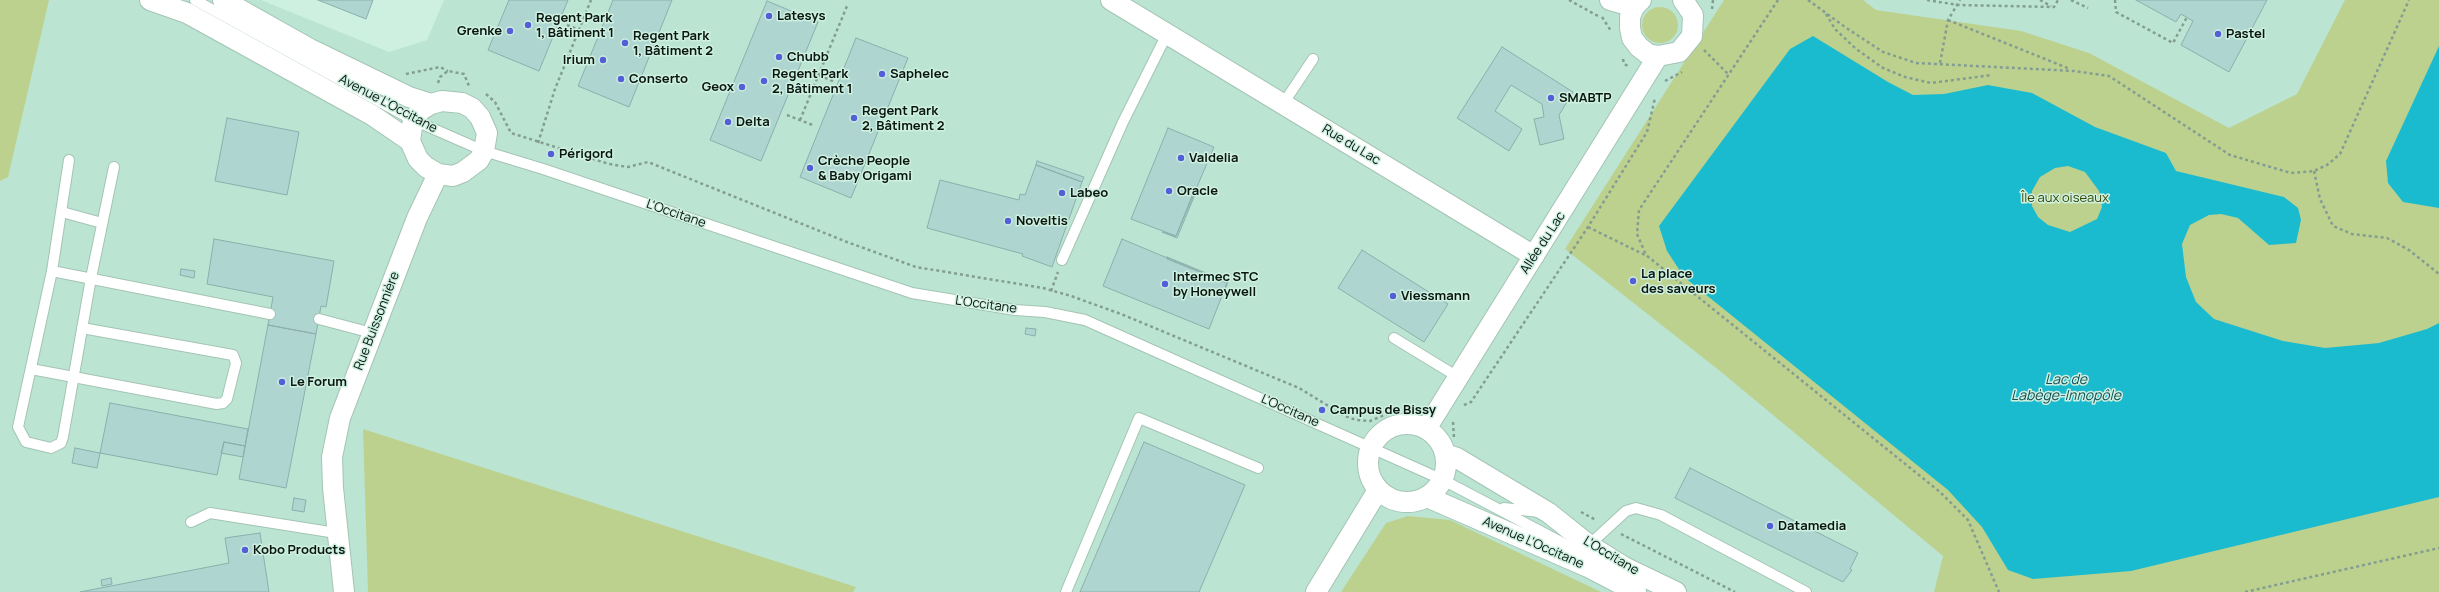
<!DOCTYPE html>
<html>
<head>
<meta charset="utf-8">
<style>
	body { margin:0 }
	canvas { display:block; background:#cef0e0 }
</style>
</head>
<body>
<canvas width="2439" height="592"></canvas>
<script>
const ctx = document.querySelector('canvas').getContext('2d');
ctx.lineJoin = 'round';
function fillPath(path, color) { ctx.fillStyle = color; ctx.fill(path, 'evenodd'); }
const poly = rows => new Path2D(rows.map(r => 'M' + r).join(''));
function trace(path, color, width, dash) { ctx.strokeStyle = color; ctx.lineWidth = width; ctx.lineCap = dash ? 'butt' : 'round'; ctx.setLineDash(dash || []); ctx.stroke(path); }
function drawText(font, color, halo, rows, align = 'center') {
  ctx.font = font + ' Manrope,sans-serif'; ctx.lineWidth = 3; ctx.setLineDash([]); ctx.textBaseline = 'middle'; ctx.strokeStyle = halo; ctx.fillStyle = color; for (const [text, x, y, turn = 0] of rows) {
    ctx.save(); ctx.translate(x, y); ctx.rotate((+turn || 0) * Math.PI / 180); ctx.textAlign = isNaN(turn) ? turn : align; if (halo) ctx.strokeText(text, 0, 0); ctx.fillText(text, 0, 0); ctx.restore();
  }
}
const built = poly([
	[0,0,261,0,389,52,427,40,444,0,2439,0,2439,592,0,592]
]);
const green = poly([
	[0,0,49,0,8,177,0,181],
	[1724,0,1863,0,1876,10,2021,31,2089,53,2229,128,2297,94,2345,0,2439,0,2439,592,1934,592,1943,556,1720,371,1565,249],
	'1642 25a18 18 0 1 1 36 0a18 18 0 1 1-36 0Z',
	[363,429,856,587,853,592,368,592],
	[1408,516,1450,520,1601,592,1341,592,1386,523]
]);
const water = poly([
	[1813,36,1888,82,1913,95,1944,94,1988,85,2032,93,2095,127,2166,153,2176,171,2284,197,2298,208,2301,220,2296,243,2269,245,2238,218,2221,214,2209,215,2190,225,2182,244,2186,277,2196,302,2214,319,2283,341,2325,348,2379,343,2427,329,2439,323,2439,497,2131,571,2033,579,2008,570,1982,527,1948,490,1684,277,1667,251,1659,226,1790,49],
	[2068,166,2085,172,2099,191,2102,207,2097,219,2070,232,2048,225,2038,217,2032,206,2032,191,2040,177,2055,168],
	[2439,46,2439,208,2403,202,2388,183,2386,161]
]);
const building = poly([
	[318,0,373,0,366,19,318,0],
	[509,0,568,0,539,71,488,50,509,0],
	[613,0,672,0,629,107,578,86,613,0],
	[2136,0,2267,0,2229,72,2181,45,2193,21,2181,14,2176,22,2136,0],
	[767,1,818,22,761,161,710,140,767,1],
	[856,38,908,58,851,198,800,177,856,38],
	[1502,47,1573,92,1559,115,1564,139,1540,145,1534,119,1544,117,1542,104,1511,85,1495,111,1522,129,1509,151,1457,118,1502,47],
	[227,118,299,132,287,195,215,181,227,118],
	[1168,128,1214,147,1176,236,1131,219,1168,128],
	[1037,161,1084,177,1082,182,1036,165,1037,161],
	[1036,165,1082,182,1052,267,1022,256,1023,254,927,228,940,180,1019,200,1020,194,1025,195,1036,165],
	[1194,191,1196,192,1177,238,1162,232,1176,236,1194,191],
	[214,239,334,261,326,307,321,306,316,334,268,325,273,297,207,284,214,239],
	[1122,239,1227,283,1209,329,1103,286,1122,239],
	[1362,250,1448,304,1424,342,1338,288,1362,250],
	[1167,257,1228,282,1222,297,1227,283,1167,259,1167,257],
	[181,269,195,271,194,278,180,275,181,269],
	[268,325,316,334,286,488,239,479,268,325],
	[1026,328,1036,329,1035,336,1025,334,1026,328],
	[110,403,248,429,245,446,224,442,217,475,100,453,110,403],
	[224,442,245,446,243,457,221,453,224,442],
	[1144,442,1245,485,1199,592,1080,592,1144,442],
	[75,448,100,453,97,468,72,463,75,448],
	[1690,468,1858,553,1850,569,1852,570,1843,582,1675,498,1690,468],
	[294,498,306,500,304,512,292,510,294,498],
	[260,533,269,592,80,592,229,563,225,538,260,533],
	[111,578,112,584,102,586,101,580,111,578]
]);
const path = poly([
	[1569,0,1598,16],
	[1778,0,1639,210,1637,234,1646,255,1940,492,1968,520,1999,592],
	[1808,0,1845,27,1883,52,1916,63,2074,71,2109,76,2230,155,2291,173,2314,171,2327,165,2340,154,2409,0],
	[1927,0,1958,5,2054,7,2058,0],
	[2040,0,2051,6],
	[2071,0,2088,8],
	[2115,0,2116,12,2173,43,2187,17],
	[1712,9,1713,0],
	[1826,14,1835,29,1855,48,1883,68,1905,77,1931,83,1992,75],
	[1602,17,1611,31],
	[1948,20,2070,69],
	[567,25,594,36],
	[1704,50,1728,74],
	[1623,59,1624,64,1630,67],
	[1940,63,1948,20,1960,0],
	[808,71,833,81],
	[406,74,440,67,448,71],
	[1665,81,1682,72],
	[438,83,440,77,448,71,464,74,469,86],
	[486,94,495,102,511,133,609,164,628,167,648,162,847,242,916,267,1043,288,1071,296,1121,314,1299,388,1345,416,1356,420,1370,421,1389,413,1417,407],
	[787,115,815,126],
	[800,120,847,6],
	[538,143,555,89,591,0],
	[2314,171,2320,199,2333,226,2352,234,2387,238,2409,250,2439,274],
	[1588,227,1645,255],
	[1051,291,1058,272],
	[1464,405,1471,402,1588,227,1647,132,1655,98],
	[1453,422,1454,437],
	[1581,512,1596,520],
	[1621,534,1735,592],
	[2245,592,2439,548]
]);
const service = poly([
	[195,0,413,120,484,151,543,169,912,293,1015,310,1045,312,1085,320,1443,480,1595,560],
	[1283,104,1313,59],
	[69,160,52,271,18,427,26,442,51,448,61,443,63,437,91,278,114,167],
	[62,212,102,223],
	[1062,260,1123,122,1167,34],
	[52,271,270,314],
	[319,319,372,333],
	[1394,338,1458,377],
	[31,369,217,404,223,403,227,399,236,363,233,355,82,328],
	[1504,508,1539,512],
	[191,522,210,513,336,533],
	[1589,545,1626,511,1636,508,1661,515,1806,592],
	[1066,592,1139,418,1258,468]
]);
const minor = poly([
	[150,0,187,13,372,115,410,141],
	[223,0,310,49,409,97,431,104],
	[1111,0,1534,256],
	[1610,0,1634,7],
	[1641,0,1634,7,1630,17,1630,28,1632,38,1639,47,1648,54,1658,56,1679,52,1692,36,1693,15,1683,0],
	[442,101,462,103,472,108,480,117,487,133,484,151,479,160,463,172,453,176,438,174,426,167,418,159,410,141,413,120,421,110,431,104,442,101],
	'1368 463a39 39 0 1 1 78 0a39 39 0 1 1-78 0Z',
	[1426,429,1658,56],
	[1445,454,1457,458,1549,513,1589,545,1624,567,1676,592],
	[1427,497,1588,567,1636,592],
	[344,592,333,488,332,457,340,418,417,218,438,174],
	[1316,592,1378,490]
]);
const markers = [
	[769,16,4,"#535fd6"],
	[528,25,4,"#535fd6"],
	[510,31,4,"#535fd6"],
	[2218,34,4,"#535fd6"],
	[625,43,4,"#535fd6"],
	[779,57,4,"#535fd6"],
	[603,60,4,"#535fd6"],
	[882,74,4,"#535fd6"],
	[621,79,4,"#535fd6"],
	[764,81,4,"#535fd6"],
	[742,87,4,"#535fd6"],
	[1551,98,4,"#535fd6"],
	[854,118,4,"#535fd6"],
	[728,122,4,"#535fd6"],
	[551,154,4,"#535fd6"],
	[1181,158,4,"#535fd6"],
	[810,168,4,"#535fd6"],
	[1169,191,4,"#535fd6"],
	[1062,193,4,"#535fd6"],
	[1008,221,4,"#535fd6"],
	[1633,281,4,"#535fd6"],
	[1165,284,4,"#535fd6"],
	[1393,296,4,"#535fd6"],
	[282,382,4,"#535fd6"],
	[1322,410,4,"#535fd6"],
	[1770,526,4,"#535fd6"],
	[245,550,4,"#535fd6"]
];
const poiNames = [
	["Latesys",777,16],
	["Regent Park",536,18],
	["1, Bâtiment 1",536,33],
	["Grenke",502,31,"right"],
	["Pastel",2226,34],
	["Regent Park",633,36],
	["1, Bâtiment 2",633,51],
	["Chubb",787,57],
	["Irium",595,60,"right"],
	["Regent Park",772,74],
	["2, Bâtiment 1",772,89],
	["Saphelec",890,74],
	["Conserto",629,79],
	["Geox",734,87,"right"],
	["SMABTP",1559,98],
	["Regent Park",862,111],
	["2, Bâtiment 2",862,126],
	["Delta",736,122],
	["Périgord",559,154],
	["Valdelia",1189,158],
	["Crèche People",818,161],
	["& Baby Origami",818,176],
	["Oracle",1177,191],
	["Labeo",1070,193],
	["Noveltis",1016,221],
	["La place",1641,274],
	["des saveurs",1641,289],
	["Intermec STC",1173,277],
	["by Honeywell",1173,292],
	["Viessmann",1401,296],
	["Le Forum",290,382],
	["Campus de Bissy",1330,410],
	["Datamedia",1778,526],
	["Kobo Products",253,550]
];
const streetNames = [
	["Avenue L'Occitane",388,104,28],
	["Rue du Lac",1351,145,31],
	["L'Occitane",676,214,19],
	["Allée du Lac",1543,243,-57],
	["L'Occitane",986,305,8],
	["Rue Buissonnière",377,321,-69],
	["L'Occitane",1290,411,24],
	["Avenue L'Occitane",1533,543,24],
	["L'Occitane",1611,556,31]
];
const parkNames = [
	["Île aux oiseaux",2065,198]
];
const waterNames = [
	["Lac de",2066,380],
	["Labège-Innopôle",2066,396]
];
fillPath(built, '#bbe5d2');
fillPath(green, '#bdd18f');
fillPath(water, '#1bbbcf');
fillPath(building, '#afd5d1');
trace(building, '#8bb0ac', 1);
trace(service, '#a4c4b5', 12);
trace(minor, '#a4c4b5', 22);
trace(path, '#849d91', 2.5, [3, 3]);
trace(service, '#fff', 10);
trace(minor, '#fff', 20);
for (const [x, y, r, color] of markers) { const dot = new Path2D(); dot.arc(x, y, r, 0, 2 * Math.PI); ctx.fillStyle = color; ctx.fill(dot); trace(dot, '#cef0e0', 1.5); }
drawText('bold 13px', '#091510', '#cef0e0', poiNames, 'left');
drawText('13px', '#091510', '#cef0e0', streetNames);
drawText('13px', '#394801', '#cef0e0', parkNames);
drawText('italic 14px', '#124f57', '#cef0e0', waterNames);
</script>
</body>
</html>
